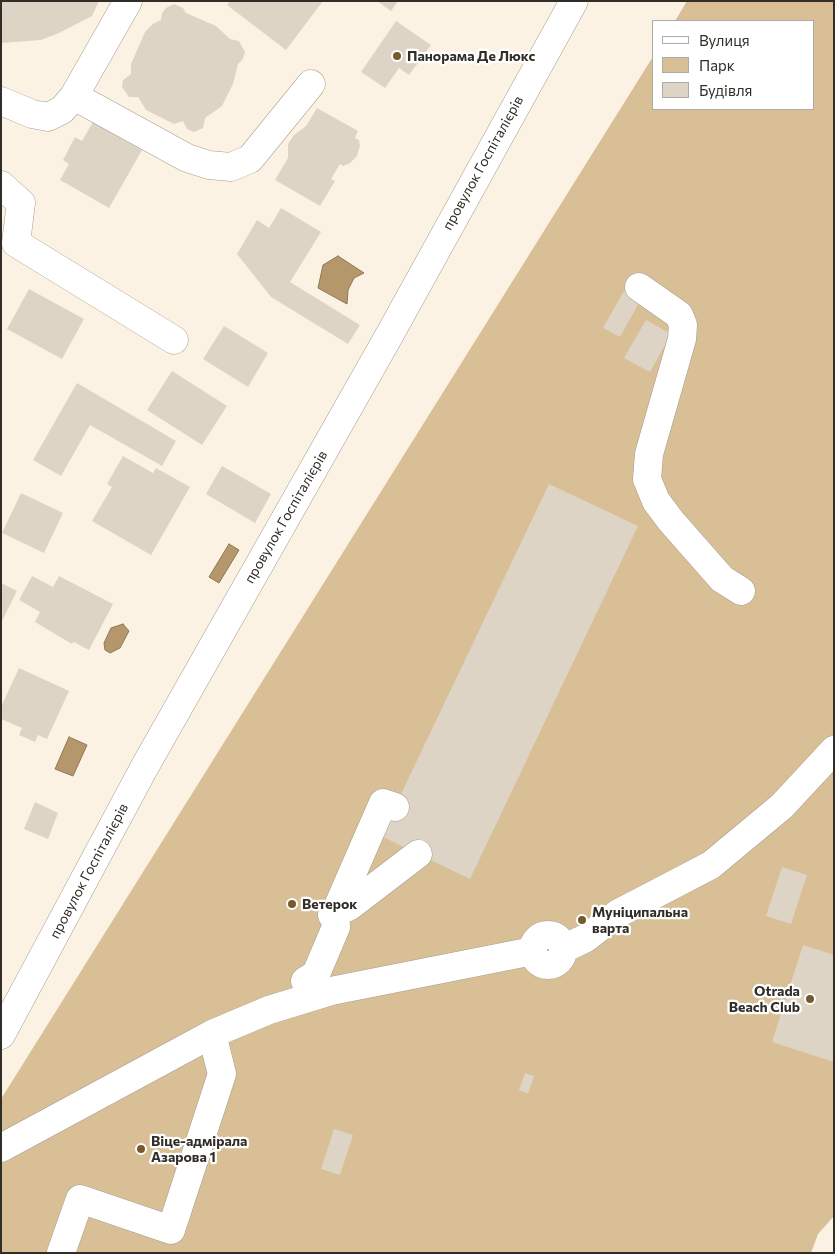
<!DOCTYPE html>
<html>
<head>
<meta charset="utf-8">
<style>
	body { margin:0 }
	#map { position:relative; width:835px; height:1254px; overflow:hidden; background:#fcf2e3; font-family:Commissioner,sans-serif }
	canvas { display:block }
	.frame { position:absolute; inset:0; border:2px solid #312d27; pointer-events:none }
	.legend { position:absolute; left:652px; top:20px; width:162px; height:90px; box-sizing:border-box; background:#fff; border:1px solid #adaba9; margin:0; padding:6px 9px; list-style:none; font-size:15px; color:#312d27 }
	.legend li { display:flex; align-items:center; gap:10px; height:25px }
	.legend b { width:25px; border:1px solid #adaba9 }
</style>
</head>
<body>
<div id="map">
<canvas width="835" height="1254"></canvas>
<div class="frame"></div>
<ul class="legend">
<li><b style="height:6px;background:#fff"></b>Вулиця</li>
<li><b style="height:14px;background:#d9bf96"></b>Парк</li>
<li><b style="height:14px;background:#ded4c5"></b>Будівля</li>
</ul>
</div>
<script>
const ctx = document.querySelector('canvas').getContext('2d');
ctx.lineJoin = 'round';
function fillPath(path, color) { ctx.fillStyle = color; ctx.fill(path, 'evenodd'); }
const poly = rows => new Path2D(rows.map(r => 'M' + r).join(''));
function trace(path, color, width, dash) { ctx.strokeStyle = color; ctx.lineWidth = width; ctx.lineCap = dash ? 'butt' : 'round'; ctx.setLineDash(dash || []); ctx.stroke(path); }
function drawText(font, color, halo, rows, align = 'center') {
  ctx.font = font + ' Commissioner,sans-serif'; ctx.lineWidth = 4.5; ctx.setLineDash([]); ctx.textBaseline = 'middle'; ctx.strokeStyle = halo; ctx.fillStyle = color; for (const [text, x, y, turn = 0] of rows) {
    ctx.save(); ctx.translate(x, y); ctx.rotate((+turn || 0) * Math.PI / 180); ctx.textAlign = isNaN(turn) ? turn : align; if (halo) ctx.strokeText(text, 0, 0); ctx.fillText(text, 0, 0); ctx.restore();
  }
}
const green = poly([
	[687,1,834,1,834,1216,818,1234,811,1253,1,1253,1,1099,654,55,654,109,814,109,814,21,675,21]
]);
const water = poly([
	[338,256,364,273,354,278,348,290,347,304,318,288,323,265,338,256],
	[229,544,239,550,219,583,209,577,229,544],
	[123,624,129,631,120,648,110,653,105,650,104,643,111,628,123,624],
	[69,737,87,745,73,776,55,769,69,737]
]);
const building = poly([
	[1,1,99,1,92,16,59,33,41,40,1,43],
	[230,1,323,1,286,50,227,5],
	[377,1,398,1,391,11],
	[174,4,183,8,186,13,216,26,230,39,239,41,245,52,243,59,238,64,233,84,222,106,205,118,203,128,194,132,187,129,183,121,174,124,146,110,138,97,129,97,122,87,123,80,131,74,131,64,145,32,153,24,161,20,162,13,166,8],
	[396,21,431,45,409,75,399,68,385,88,361,72],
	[317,108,358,131,355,138,359,140,360,146,357,156,350,163,343,166,340,164,331,179,335,181,320,206,275,180,288,158,288,144,294,135,306,126],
	[93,122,142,150,109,208,60,180,69,164,63,160,75,137,82,141],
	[281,208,321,232,290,282,360,325,348,344,271,297,237,254,257,220,269,228],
	[29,289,84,319,62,359,7,329],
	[624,291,640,301,620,337,603,328],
	[646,320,671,334,650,372,624,358],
	[224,326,268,353,248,387,203,359],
	[172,371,227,406,202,445,147,410],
	[77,383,176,441,162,466,90,425,61,476,33,460],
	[123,456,153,473,156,468,190,487,151,555,92,521,112,487,107,484],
	[222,466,271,494,255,523,206,494],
	[549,484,638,526,470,879,381,836],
	[21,493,63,513,44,553,2,533],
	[32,576,53,587,59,576,113,604,89,650,74,642,72,644,35,622,40,612,19,600],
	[1,583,17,591,1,623],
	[19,668,69,691,47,739,38,735,35,742,19,735,22,728,1,719,1,707],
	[35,802,58,813,48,839,24,829],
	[782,867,807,875,791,924,766,916],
	[579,914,588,917,585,926,576,923],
	[803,945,834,955,834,1062,772,1042],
	[525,1073,534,1076,528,1094,519,1090],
	[334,1129,353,1135,340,1175,321,1169]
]);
const minor = poly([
	[74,96,187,158,209,165,231,167,250,159,311,84],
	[1,101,32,114,48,117,62,110,74,96,128,1],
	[1,185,21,203,16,243,174,340],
	[639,287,679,315,683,325,682,339,649,454,647,479,656,501,671,521,722,579,741,591],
	[332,915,350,906,418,854],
	'533 950a15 15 0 1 1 30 0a15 15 0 1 1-30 0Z',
	[563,949,586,938,617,914,711,865,782,806,834,750],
	[305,981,316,974,336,927,335,913,383,803,395,807],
	[1,1035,144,768,390,334,574,1],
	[1,1148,212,1034,269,1010,331,991,533,951],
	[61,1253,80,1199,171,1230,222,1074,212,1034]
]);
const markers = [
	[397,56,5,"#755a2c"],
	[292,904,5,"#755a2c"],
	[582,920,5,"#755a2c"],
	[810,999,5,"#755a2c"],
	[141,1149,5,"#755a2c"]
];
const poiNames = [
	["Панорама Де Люкс",407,56],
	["Ветерок",302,904],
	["Муніципальна",592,912],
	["варта",592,928],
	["Otrada",800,991,"right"],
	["Beach Club",800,1007,"right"],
	["Віце-адмірала",151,1141],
	["Азарова 1",151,1157]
];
const streetNames = [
	["провулок Госпіталієрів",483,163,-61],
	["провулок Госпіталієрів",286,517,-60],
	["провулок Госпіталієрів",89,871,-62]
];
fillPath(green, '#d9bf96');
fillPath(water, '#b4986b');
trace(water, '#8d7857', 1);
fillPath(building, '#ded4c5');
trace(minor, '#a79e8f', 29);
trace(minor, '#fff', 28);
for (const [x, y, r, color] of markers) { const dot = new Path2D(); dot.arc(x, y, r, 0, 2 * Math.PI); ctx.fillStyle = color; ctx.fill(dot); trace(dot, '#fff', 2); }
drawText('bold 14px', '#312d27', '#fff', poiNames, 'left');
drawText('14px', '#312d27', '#fff', streetNames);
</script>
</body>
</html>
